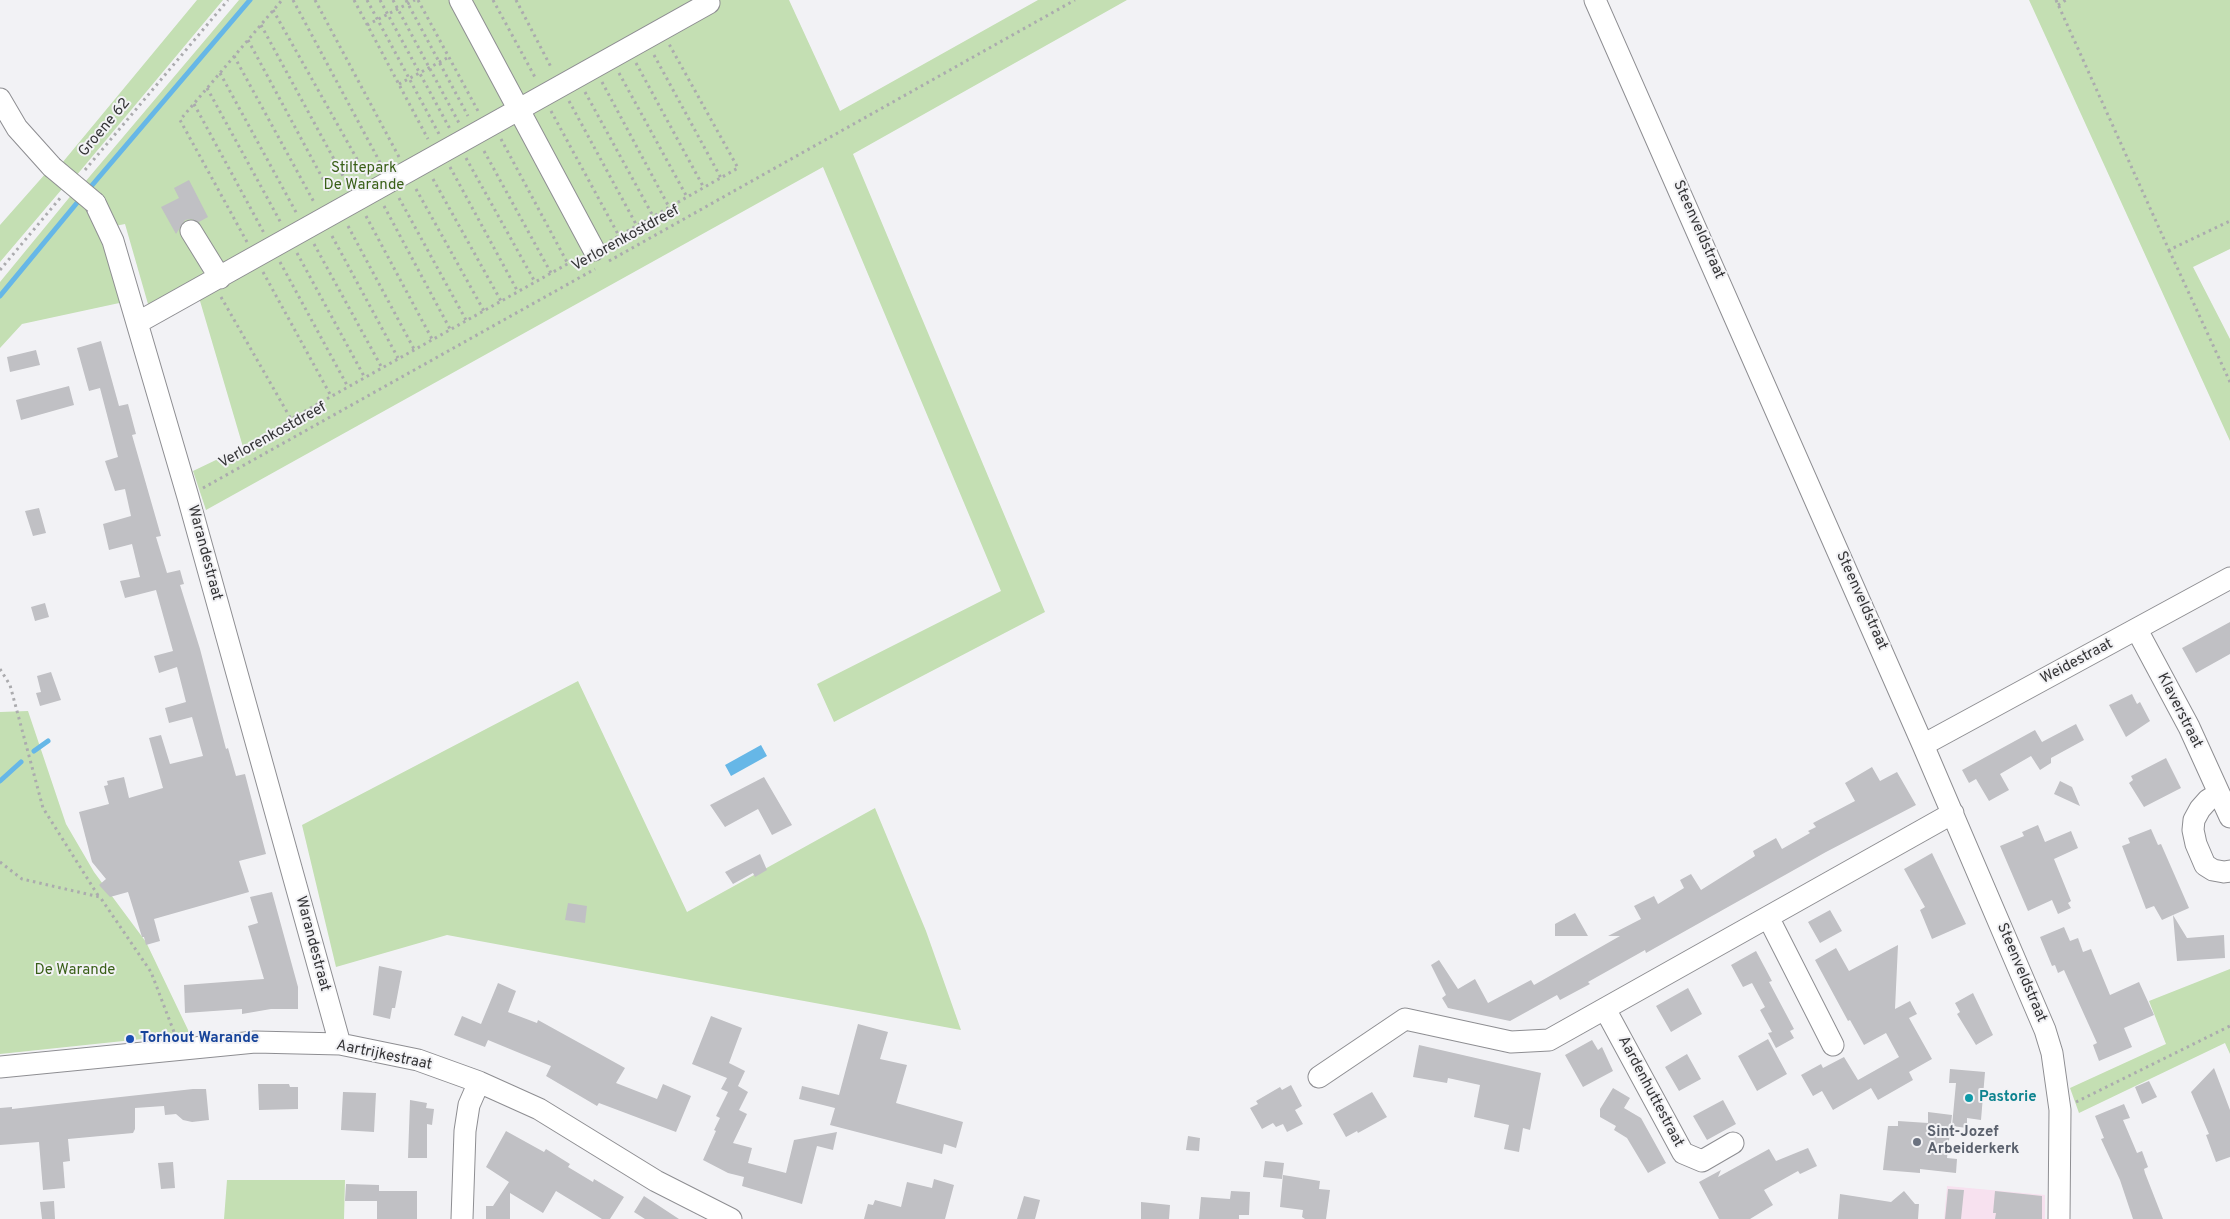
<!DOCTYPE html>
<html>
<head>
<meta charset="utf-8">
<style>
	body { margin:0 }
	canvas { display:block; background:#f2f2f5 }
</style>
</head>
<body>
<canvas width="2230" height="1219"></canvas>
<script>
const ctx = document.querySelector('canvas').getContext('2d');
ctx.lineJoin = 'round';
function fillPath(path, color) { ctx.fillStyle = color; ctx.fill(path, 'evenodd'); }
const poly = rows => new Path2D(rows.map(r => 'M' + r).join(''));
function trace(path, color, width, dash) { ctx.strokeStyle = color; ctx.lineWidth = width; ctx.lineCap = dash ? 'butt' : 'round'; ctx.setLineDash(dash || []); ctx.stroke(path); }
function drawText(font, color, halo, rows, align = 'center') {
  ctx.font = font + ' Overpass,sans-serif'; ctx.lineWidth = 4; ctx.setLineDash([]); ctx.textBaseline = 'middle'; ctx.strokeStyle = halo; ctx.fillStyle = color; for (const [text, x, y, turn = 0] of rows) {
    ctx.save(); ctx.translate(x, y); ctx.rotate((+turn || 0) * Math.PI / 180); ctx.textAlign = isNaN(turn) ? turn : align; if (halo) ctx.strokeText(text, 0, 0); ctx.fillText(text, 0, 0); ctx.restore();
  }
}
const education = poly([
	[1947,1186,2045,1195,2045,1219,1944,1219]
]);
const green = poly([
	[197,0,223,0,76,176,62,163],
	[239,0,789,0,840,111,1038,0,1127,0,853,154,1045,612,834,722,817,684,1001,591,823,167,206,510,193,471,243,447,195,284,150,311,125,224,115,226,85,182],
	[2029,0,2230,0,2230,249,2193,267,2230,339,2230,441],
	[46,173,62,189,0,262,0,225],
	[73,193,99,226,124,302,22,324,0,348,0,282],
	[578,681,687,912,875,808,926,931,961,1030,447,935,336,967,302,825],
	[28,711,66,824,94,872,146,942,190,1034,0,1054,0,712],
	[2230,969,2230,1054,2225,1043,2079,1113,2070,1088,2166,1044,2149,1001],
	[227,1180,345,1180,344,1219,224,1219]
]);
const water = poly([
	[761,745,767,756,731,776,725,765]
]);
const stream = poly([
	[88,190,250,0],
	[0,296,81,198],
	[34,751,48,741],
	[0,781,21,762]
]);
const building = poly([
	[189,180,208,217,199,222,191,219,185,220,176,234,161,207,179,198,174,188],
	[101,341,119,406,128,404,136,434,132,435,161,536,156,537,167,573,180,570,184,584,180,585,200,649,226,749,228,748,236,776,245,774,266,854,239,861,249,892,154,919,160,941,146,945,144,937,142,937,128,892,110,897,99,885,106,879,92,862,79,812,109,804,104,786,108,785,107,781,124,777,129,798,163,788,149,738,161,735,170,764,203,756,192,717,169,723,165,708,186,702,177,667,159,673,154,656,173,651,156,590,125,598,120,581,140,577,132,544,109,550,103,524,131,516,125,489,115,491,105,461,118,457,100,388,89,391,77,348],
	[36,350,40,365,10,372,7,357],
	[69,386,74,405,21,420,16,400],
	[39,508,46,533,33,536,25,511],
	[45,603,49,617,35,621,31,607],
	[2230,622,2230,654,2196,673,2182,648],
	[51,672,61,700,40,706,36,693,41,692,37,676],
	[2132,694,2137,704,2140,702,2150,721,2126,737,2109,705],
	[2076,724,2084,740,2051,758,2051,763,2040,770,2031,756,2000,774,2009,790,1989,801,1976,779,1969,783,1962,770,2035,730,2042,742],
	[2166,758,2181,788,2144,807,2129,783,2133,780,2131,776],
	[1872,767,1880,781,1897,772,1916,805,1826,852,1646,953,1645,950,1588,982,1590,984,1560,1000,1557,995,1510,1021,1448,1008,1442,998,1446,995,1431,965,1439,960,1458,989,1475,979,1488,1003,1531,980,1534,985,1620,936,1608,936,1641,919,1634,906,1654,896,1658,904,1684,888,1680,880,1691,874,1701,890,1755,856,1753,851,1776,838,1782,849,1810,833,1808,831,1816,827,1813,823,1855,801,1845,783],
	[764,777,792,825,772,835,758,809,725,827,710,805],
	[2060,781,2072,787,2080,806,2054,794],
	[2038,825,2045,842,2071,831,2078,848,2054,859,2071,901,2068,903,2071,908,2058,914,2052,900,2028,911,2000,846,2024,836,2022,832],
	[2151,829,2158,845,2161,844,2189,908,2173,915,2187,938,2224,935,2225,958,2177,961,2173,915,2162,920,2154,906,2146,909,2122,846,2130,843,2128,838],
	[1932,853,1966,924,1932,939,1920,910,1925,907,1904,869],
	[760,854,767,870,755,877,753,873,733,884,725,872],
	[272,892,298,987,298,1009,271,1009,242,1014,242,1009,185,1013,184,985,264,979,248,926,258,923,250,897],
	[568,903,587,906,585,923,565,920],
	[1830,910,1842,931,1820,943,1808,922],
	[1575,913,1588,936,1555,936,1555,924],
	[2064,927,2070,941,2078,938,2083,952,2091,949,2110,995,2139,982,2154,1015,2124,1028,2132,1047,2099,1061,2093,1045,2097,1043,2064,970,2058,973,2055,965,2052,966,2040,937],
	[1898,945,1895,1009,1910,1001,1917,1014,1909,1018,1932,1059,1909,1072,1913,1080,1878,1100,1871,1088,1833,1110,1822,1091,1813,1096,1801,1075,1821,1064,1823,1068,1844,1057,1858,1080,1899,1057,1886,1033,1864,1045,1850,1020,1848,1021,1815,960,1836,948,1849,971],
	[1756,951,1772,981,1769,982,1794,1029,1790,1031,1794,1038,1776,1048,1768,1033,1772,1032,1760,1010,1765,1007,1752,983,1743,987,1731,965],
	[379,966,402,971,395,1008,392,1008,390,1019,373,1015],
	[498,983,516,991,508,1012,537,1023,538,1020,625,1068,616,1083,657,1099,663,1084,691,1096,676,1132,599,1103,597,1106,546,1076,551,1066,488,1040,485,1047,454,1035,462,1016,481,1024],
	[1688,988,1702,1014,1671,1032,1656,1006],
	[1973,993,1993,1035,1976,1045,1957,1014,1960,1012,1955,1003],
	[711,1016,742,1028,729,1063,745,1071,738,1086,748,1092,739,1110,747,1114,733,1143,752,1148,748,1163,786,1173,794,1140,837,1132,833,1150,817,1146,802,1204,742,1186,744,1177,728,1173,703,1160,716,1131,714,1130,720,1118,716,1116,728,1092,721,1089,727,1078,692,1064],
	[858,1024,888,1032,880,1059,907,1065,896,1103,963,1122,956,1148,944,1144,942,1154,830,1125,835,1108,799,1099,802,1086,839,1095],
	[1768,1039,1787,1074,1757,1091,1738,1056],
	[1592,1040,1598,1050,1602,1047,1613,1071,1583,1087,1565,1055],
	[1419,1045,1541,1073,1530,1130,1523,1128,1519,1152,1504,1149,1509,1125,1474,1117,1480,1085,1448,1078,1447,1083,1413,1077],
	[1687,1054,1701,1079,1679,1091,1665,1067],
	[2214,1068,2230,1110,2230,1157,2216,1162,2206,1135,2209,1134,2191,1092],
	[1950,1069,1985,1072,1981,1120,1967,1118,1967,1128,1952,1126,1956,1083,1949,1083],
	[2149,1081,2157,1097,2142,1104,2135,1087],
	[258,1084,289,1084,290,1087,298,1087,298,1109,259,1110],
	[1291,1085,1302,1106,1295,1110,1303,1124,1287,1132,1283,1124,1276,1127,1273,1123,1262,1129,1250,1108,1258,1104,1256,1101,1280,1087,1282,1090],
	[1613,1088,1630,1098,1624,1108,1641,1118,1666,1163,1648,1173,1627,1138,1614,1130,1616,1126,1600,1117,1600,1109],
	[193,1089,206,1089,209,1120,192,1122,183,1120,176,1114,165,1115,164,1106,135,1108,135,1129,133,1133,68,1139,70,1161,63,1162,65,1188,43,1190,39,1142,0,1145,0,1108,12,1107,12,1109],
	[343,1092,376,1093,374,1132,341,1130],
	[1372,1092,1387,1117,1358,1133,1357,1131,1346,1137,1333,1114],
	[410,1100,427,1103,426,1108,434,1109,432,1125,427,1124,427,1158,408,1158],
	[1723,1100,1736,1124,1707,1140,1693,1116],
	[2124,1104,2130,1118,2123,1120,2137,1153,2142,1151,2148,1167,2144,1169,2145,1173,2163,1219,2133,1219,2120,1180,2101,1139,2104,1138,2095,1116],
	[1928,1112,1952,1115,1947,1158,1957,1159,1956,1173,1920,1169,1920,1173,1883,1170,1888,1126,1898,1126,1898,1121,1928,1123],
	[506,1131,544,1152,546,1149,570,1164,568,1167,593,1182,594,1179,624,1197,610,1219,602,1219,556,1191,543,1213,510,1193,510,1219,486,1219,486,1206,493,1206,509,1182,486,1167],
	[1188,1136,1200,1138,1199,1151,1186,1150],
	[1808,1148,1817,1166,1800,1174,1798,1171,1764,1190,1773,1205,1750,1219,1719,1219,1699,1182,1721,1170,1718,1177,1769,1149,1776,1161],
	[1265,1161,1284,1163,1282,1179,1263,1177],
	[173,1162,175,1188,161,1189,158,1163],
	[1283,1175,1320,1181,1319,1189,1330,1190,1326,1219,1305,1219,1302,1217,1303,1210,1280,1207],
	[934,1179,954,1185,945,1219,864,1219,868,1204,873,1205,875,1200,901,1207,907,1182,932,1188],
	[346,1184,379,1185,379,1191,417,1191,417,1219,377,1219,377,1201,345,1201],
	[1948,1189,1964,1190,1961,1219,1945,1219],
	[1231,1191,1250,1192,1249,1215,1239,1215,1239,1219,1199,1219,1201,1197,1230,1199],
	[1904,1191,1915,1204,1919,1204,1918,1219,1838,1219,1840,1194,1891,1202],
	[1995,1191,2042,1196,2042,1219,1995,1219,1996,1213,1993,1213],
	[644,1196,679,1219,645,1219,634,1212],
	[1024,1196,1040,1200,1035,1219,1017,1219],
	[54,1201,55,1219,42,1219,40,1202],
	[1141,1202,1170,1205,1169,1219,1141,1219]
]);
const path = poly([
	[293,0,382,166],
	[315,0,399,157],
	[354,0,428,139],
	[367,0,439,134],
	[380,0,450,129],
	[393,0,459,123],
	[406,0,468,116],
	[418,0,478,111],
	[493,0,536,79],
	[516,0,552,69],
	[2056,0,2169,250,2230,221],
	[2058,5,2066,0],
	[273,10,366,175],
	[261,25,348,185],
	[367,25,415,0],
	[248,40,331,194],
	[654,55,721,178],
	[234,56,315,204],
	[636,63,704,188],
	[220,73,297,214],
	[619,73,687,197],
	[602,82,669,207],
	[399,84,449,57],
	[207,88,281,223],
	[585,92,653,216],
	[569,101,637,226],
	[194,104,264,233],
	[551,111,619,236],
	[501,139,568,264],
	[484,151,551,273],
	[466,158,535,282],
	[450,167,518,292],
	[85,170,228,0],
	[433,179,501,301],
	[416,189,484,311],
	[399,198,466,320],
	[384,206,450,329],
	[366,216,432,339],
	[348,226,414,349],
	[332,236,398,358],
	[610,241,738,168,669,44],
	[247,242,180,120,282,0],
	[314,244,382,368],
	[2169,250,2230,382],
	[297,253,365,378],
	[609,261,1075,0],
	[280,262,348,387],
	[0,270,61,197],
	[263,272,331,396],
	[221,297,291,419,578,258],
	[203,488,595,269],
	[0,669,10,685,43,808,99,897],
	[0,862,22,879,100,897,151,972,174,1032],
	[2076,1102,2230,1026]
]);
const minor = poly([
	[460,0,594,250],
	[1595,0,1923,745,2045,1030,2052,1053,2060,1110,2059,1219],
	[0,99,17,128,52,167],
	[95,203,113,241,188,497,340,1044],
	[191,231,220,278],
	[137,323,709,3],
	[2137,630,2189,727,2219,793],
	[1923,745,2230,578],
	[2230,817,2219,793,2208,800,2200,809,2194,820,2193,830,2196,844,2205,865,2213,870,2224,872,2230,871],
	[1768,917,1833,1045],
	[1605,1009,1683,1153,1702,1161,1733,1143],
	[0,1067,255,1042,340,1044,418,1060,479,1082,539,1109,656,1181,731,1219],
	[1319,1077,1405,1019,1511,1042,1549,1040,1953,813],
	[462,1219,465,1131,469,1105,479,1082]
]);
const minorBridge = poly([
	[52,167,95,203]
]);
const markers = [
	[130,1039,5,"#1a4fb4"],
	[1969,1098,5,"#0f9aa8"],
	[1917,1142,5,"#6b7280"]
];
const streetNames = [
	["Groene 62",105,128,-50],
	["Steenveldstraat",1698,230,66],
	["Verlorenkostdreef",626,239,-29],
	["Verlorenkostdreef",273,436,-29],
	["Warandestraat",204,553,75],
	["Steenveldstraat",1861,601,66],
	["Weidestraat",2077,662,-28],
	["Klaverstraat",2179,711,63],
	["Warandestraat",312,944,75],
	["Steenveldstraat",2021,973,67],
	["Aartrijkestraat",384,1056,12],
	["Aardenhuttestraat",1650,1092,62]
];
const parkNames = [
	["Stiltepark",364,169],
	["De Warande",364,186],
	["De Warande",75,971]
];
const transitNames = [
	["Torhout Warande",140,1039]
];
const cultureNames = [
	["Pastorie",1979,1098]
];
const worshipNames = [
	["Sint-Jozef",1927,1133],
	["Arbeiderkerk",1927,1150]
];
fillPath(education, '#f7e1ef');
fillPath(green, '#c4dfb3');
fillPath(water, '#66b7e7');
trace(stream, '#66b7e7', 5);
fillPath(building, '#c0c0c4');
trace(minor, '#8e8e92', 23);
trace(path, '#ababae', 3, [2.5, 4]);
trace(minor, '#fff', 21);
trace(minorBridge, '#8e8e92', 23, []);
trace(minorBridge, '#fff', 21);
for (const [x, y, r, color] of markers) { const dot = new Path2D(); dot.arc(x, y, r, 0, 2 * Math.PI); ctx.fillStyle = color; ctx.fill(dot); trace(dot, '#f2f2f5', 2); }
drawText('15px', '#353537', '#f2f2f5', streetNames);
drawText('15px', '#395f17', '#f2f2f5', parkNames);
drawText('bold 15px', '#164399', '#f2f2f5', transitNames, 'left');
drawText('bold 15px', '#0d838f', '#f2f2f5', cultureNames, 'left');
drawText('bold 15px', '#5b616d', '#f2f2f5', worshipNames, 'left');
</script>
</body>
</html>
